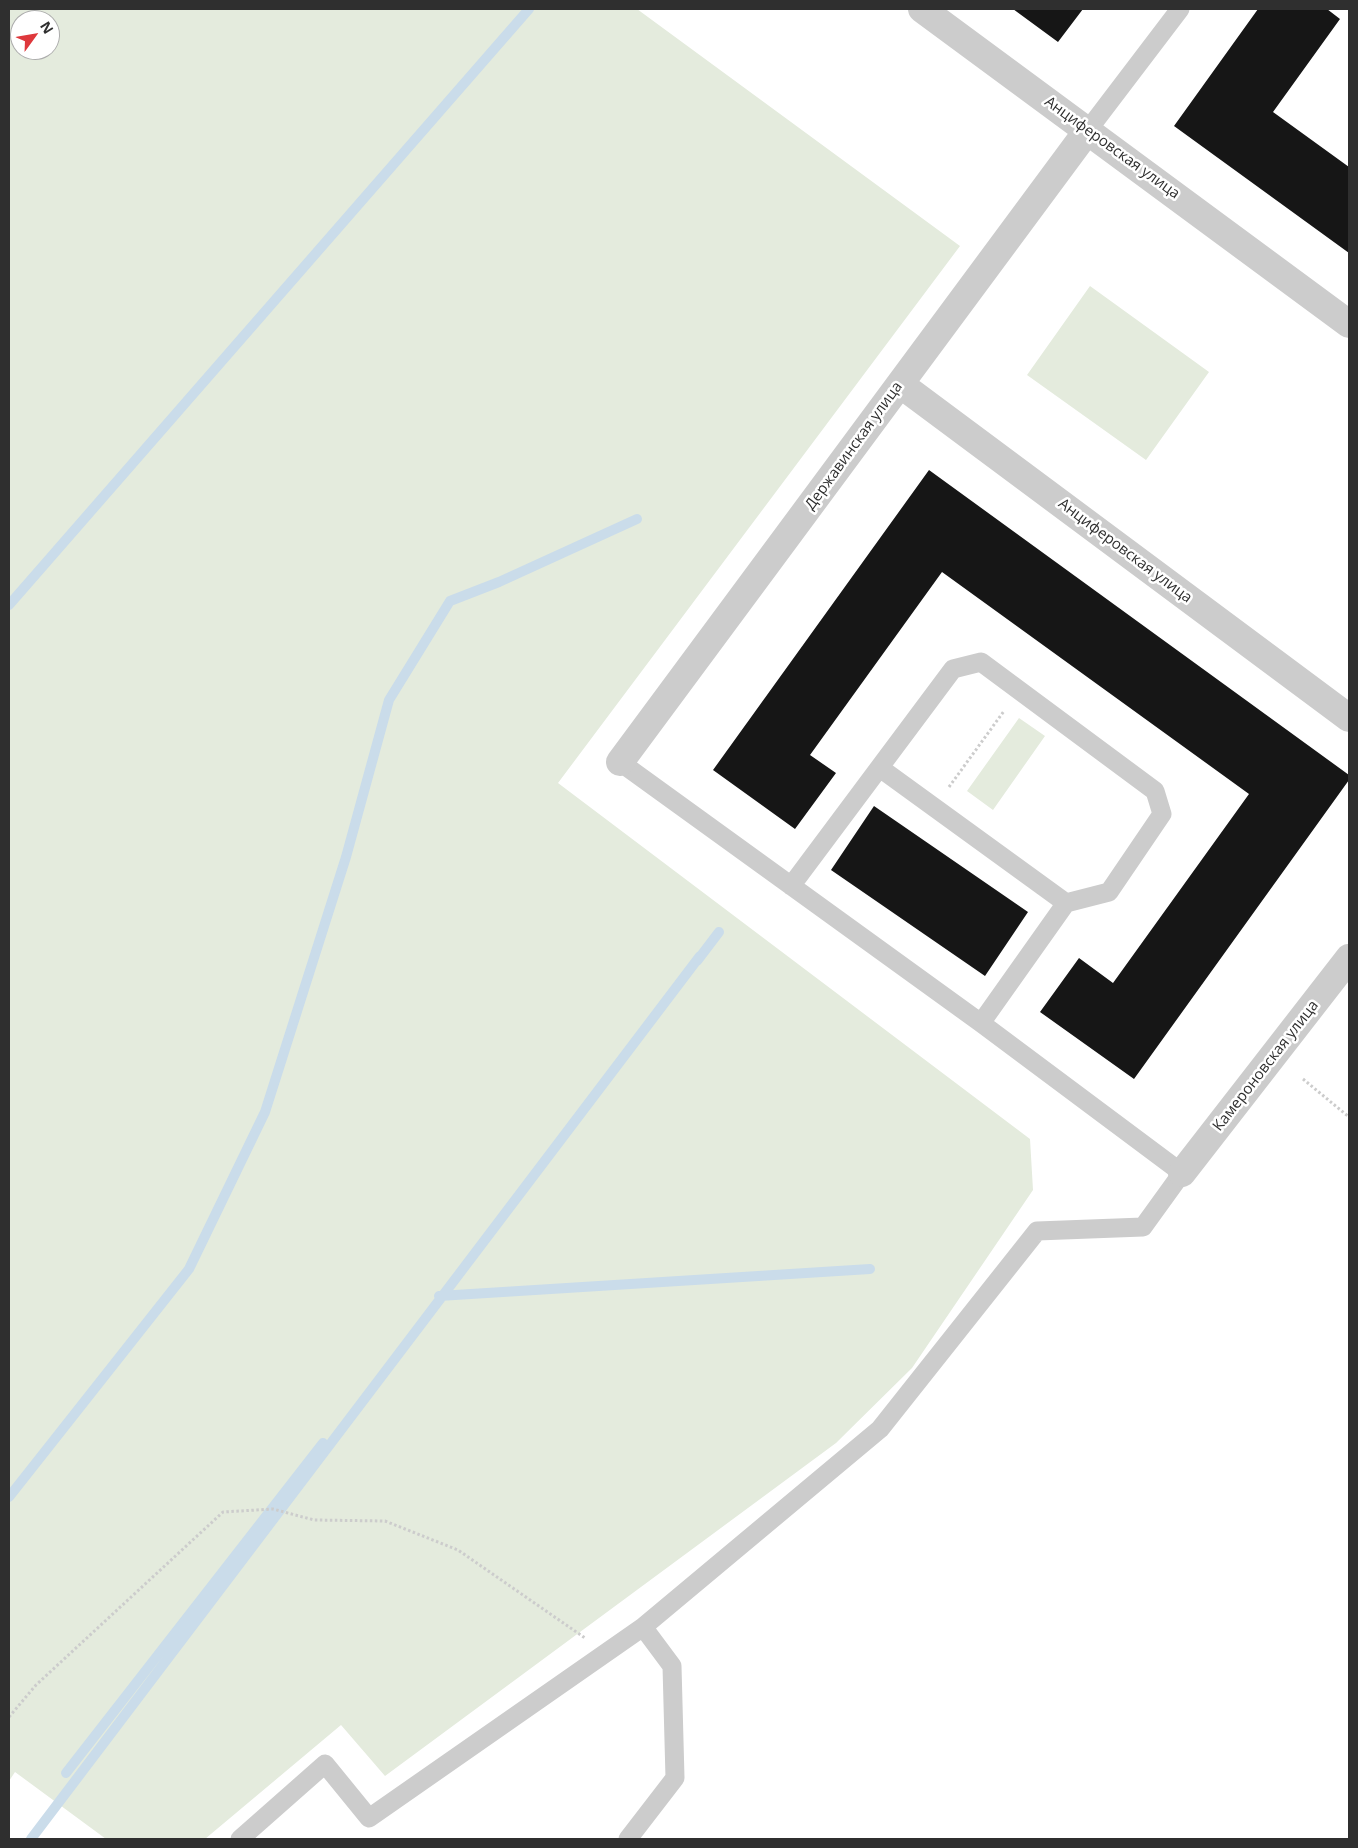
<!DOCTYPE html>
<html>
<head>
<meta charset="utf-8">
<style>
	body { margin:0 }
	#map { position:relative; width:1358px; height:1848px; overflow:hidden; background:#fff; font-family:"Open Sans",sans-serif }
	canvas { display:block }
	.frame { position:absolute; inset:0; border:10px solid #2f2f2f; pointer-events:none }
	.north { position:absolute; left:10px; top:10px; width:50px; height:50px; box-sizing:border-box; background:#fff; border:1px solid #acacac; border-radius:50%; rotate:58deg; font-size:14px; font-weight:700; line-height:20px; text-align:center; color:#2f2f2f }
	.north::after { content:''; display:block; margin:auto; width:18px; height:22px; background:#de383c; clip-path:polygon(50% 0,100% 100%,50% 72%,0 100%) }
</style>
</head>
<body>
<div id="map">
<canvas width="1358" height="1848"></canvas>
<div class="frame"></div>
<div class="north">N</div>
</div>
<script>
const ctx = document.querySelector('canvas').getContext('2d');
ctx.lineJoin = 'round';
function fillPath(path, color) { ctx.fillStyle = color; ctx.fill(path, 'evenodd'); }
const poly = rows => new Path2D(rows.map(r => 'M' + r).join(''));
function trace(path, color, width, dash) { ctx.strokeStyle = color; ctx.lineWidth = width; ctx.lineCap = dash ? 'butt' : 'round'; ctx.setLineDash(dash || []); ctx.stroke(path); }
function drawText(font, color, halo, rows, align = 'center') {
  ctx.font = font + ' "Open Sans",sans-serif'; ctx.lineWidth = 5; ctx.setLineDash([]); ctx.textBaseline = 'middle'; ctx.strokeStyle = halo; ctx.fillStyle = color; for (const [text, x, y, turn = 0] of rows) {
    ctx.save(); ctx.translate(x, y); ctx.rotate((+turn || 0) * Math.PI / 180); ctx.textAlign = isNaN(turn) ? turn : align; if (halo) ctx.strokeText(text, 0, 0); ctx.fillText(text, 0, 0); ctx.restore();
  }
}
const green = poly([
	[9,9,637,9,960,246,558,783,1030,1139,1033,1190,912,1368,836,1443,385,1776,341,1725,205,1839,106,1839,15,1772,9,1781],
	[20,20,50,20,50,50,20,50],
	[1090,286,1209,372,1146,460,1027,375],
	[1019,718,1045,736,993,810,967,791]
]);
const stream = poly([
	[9,605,529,9],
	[697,961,719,932],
	[439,1296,870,1269],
	[9,1497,189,1269,265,1112,346,857,389,700,450,601,499,582,637,519],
	[66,1773,323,1443],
	[31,1839,700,956]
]);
const building = poly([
	[1013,9,1083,9,1058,42],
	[1258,9,1327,9,1340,19,1273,112,1349,167,1349,253,1174,126],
	[929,470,1349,775,1349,780,1134,1079,1040,1012,1079,958,1113,983,1249,794,942,572,810,755,836,773,795,829,713,770],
	[874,806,1028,912,985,976,831,870]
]);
const path = poly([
	[949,787,1004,711],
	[1303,1079,1349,1117],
	[9,1717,36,1685,223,1512,273,1509,314,1520,385,1521,458,1550,585,1638]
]);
const service = poly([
	[1088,130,1180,9],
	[880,768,1066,903],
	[791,886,953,669,981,662,1155,791,1162,814,1109,892,1066,903,981,1023],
	[240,1839,325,1764,369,1818,643,1627,880,1429,1037,1231,1143,1227,1182,1173,981,1023,620,762],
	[628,1839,675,1778,672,1666,643,1627]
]);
const minor = poly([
	[922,9,1349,324],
	[900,384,1349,718],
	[620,762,1088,130],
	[1182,1173,1349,958]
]);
const streetNames = [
	["Анциферовская улица",1112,148,36],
	["Державинская улица",854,446,-54],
	["Анциферовская улица",1125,551,37],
	["Камероновская улица",1266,1066,-52]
];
fillPath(green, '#e4ebdd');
trace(stream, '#cadcea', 10);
fillPath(building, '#161616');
trace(path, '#ccc', 3, [2.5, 2.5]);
trace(service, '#ccc', 19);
trace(minor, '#ccc', 28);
drawText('15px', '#2f2f2f', '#fff', streetNames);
</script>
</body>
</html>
